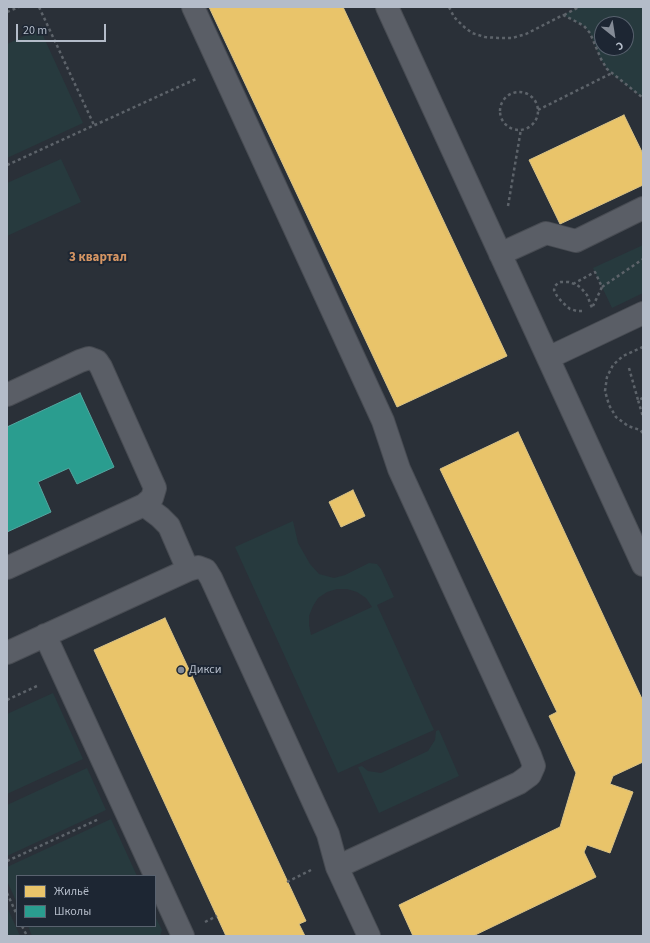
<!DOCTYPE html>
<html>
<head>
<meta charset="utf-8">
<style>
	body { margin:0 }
	#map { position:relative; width:650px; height:943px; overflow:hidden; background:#2a3038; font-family:"Source Sans 3",sans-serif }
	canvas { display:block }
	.frame { position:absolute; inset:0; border:8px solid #b4bcc9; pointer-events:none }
	.legend { position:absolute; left:16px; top:875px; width:140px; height:52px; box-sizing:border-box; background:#1d2633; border:1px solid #59626f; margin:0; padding:5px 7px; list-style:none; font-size:12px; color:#b4bcc9 }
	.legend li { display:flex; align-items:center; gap:8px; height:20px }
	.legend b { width:20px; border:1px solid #59626f }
	.north { position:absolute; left:594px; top:16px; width:40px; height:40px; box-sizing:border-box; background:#1d2633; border:1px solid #59626f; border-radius:50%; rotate:150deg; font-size:11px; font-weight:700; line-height:16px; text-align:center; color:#b4bcc9 }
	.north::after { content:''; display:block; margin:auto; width:14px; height:18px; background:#848b96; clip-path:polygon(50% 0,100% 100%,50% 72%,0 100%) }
	.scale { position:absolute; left:16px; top:24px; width:90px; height:18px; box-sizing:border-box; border:2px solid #b4bcc9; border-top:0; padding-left:5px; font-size:12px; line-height:14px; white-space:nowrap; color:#b4bcc9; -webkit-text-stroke:3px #1d2633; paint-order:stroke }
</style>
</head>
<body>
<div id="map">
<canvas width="650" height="943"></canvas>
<div class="frame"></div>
<ul class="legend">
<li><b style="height:11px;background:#e9c46a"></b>Жильё</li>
<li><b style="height:11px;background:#2a9d8f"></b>Школы</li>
</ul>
<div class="north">С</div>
<div class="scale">20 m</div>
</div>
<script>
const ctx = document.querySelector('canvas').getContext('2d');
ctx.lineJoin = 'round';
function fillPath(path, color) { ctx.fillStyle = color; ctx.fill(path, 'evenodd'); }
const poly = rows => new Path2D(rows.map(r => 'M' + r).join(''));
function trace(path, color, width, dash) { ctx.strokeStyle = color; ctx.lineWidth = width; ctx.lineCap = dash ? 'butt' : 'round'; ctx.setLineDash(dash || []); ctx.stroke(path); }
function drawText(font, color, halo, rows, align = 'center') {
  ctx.font = font + ' "Source Sans 3",sans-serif'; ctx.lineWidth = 4; ctx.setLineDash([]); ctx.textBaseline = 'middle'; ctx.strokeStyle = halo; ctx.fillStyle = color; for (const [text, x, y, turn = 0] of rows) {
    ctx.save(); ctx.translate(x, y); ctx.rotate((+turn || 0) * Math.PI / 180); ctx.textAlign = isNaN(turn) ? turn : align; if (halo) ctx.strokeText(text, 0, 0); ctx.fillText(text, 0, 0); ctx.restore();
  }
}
const green = poly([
	[579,7,643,7,643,98,613,75,607,69,601,59,590,33,584,26,575,21,563,15],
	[602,24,626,24,626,48,602,48],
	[40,29,83,123,7,158,7,44],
	[61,159,81,202,7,236,7,183],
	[643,245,643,293,612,308,593,268],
	[293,521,298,543,310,564,319,574,334,578,345,575,369,563,377,564,381,569,394,597,377,605,434,730,338,773,235,547],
	[337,589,347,589,357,592,366,598,372,607,311,635,309,625,309,616,313,606,318,598,327,592],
	[53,693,83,759,7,794,7,714],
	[439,730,459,776,379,813,358,767,362,766,368,771,381,773,428,751,435,740,436,731],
	[87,768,106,810,7,856,7,805],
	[111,819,137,876,17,876,17,903,7,881,7,867],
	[7,907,20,936,7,936],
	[155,916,162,930,160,936,32,936,28,926,155,926]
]);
const homes = poly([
	[209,7,343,7,507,356,397,407,209,7],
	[624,115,643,154,643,185,560,224,529,160,624,115],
	[518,432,643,701,643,762,613,776,610,784,633,792,610,853,587,845,584,852,596,877,473,936,413,936,399,905,560,827,576,773,549,716,557,712,440,469,518,432],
	[353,490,365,516,341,527,329,502,353,490],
	[165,618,306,921,299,924,305,936,226,936,94,650,165,618]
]);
const schools = poly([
	[80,393,114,467,77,484,69,468,38,482,51,512,7,532,7,427,80,393]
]);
const path = poly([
	[39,7,94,125],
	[449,7,454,17,463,26,472,33,485,37,498,38,512,38,526,34,563,15,575,21,584,26,590,33,601,59,607,69,612,73,643,98],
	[7,12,19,7],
	[564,15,579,7],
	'500 111a19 19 0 1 1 38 0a19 19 0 1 1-38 0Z',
	[538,110,612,73],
	[7,165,196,79],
	[508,206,521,129],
	[573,284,595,272,602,287,593,306],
	[602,287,643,259],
	[582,311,577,311,570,309,562,302,557,296,554,290,555,286,558,283,561,282,569,282,577,285,581,288,587,295,592,308],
	[643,347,623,356,613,365,607,377,605,391,609,405,616,417,628,426,640,430,643,433],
	[629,368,638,400],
	[643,398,638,400,643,417],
	[7,700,39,685],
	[7,861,99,819],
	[287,882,311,870],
	[7,893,17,915],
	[205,922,217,916],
	[22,926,27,936]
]);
const minor = poly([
	[193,7,383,421,399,469,530,755,534,766,530,775,519,783,337,867,369,936],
	[387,7,643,565],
	[500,254,546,233,576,241,643,208],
	[548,358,643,313],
	[7,395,80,361,89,358,97,361,101,367,155,488,152,498,144,505,7,568],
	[144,505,160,517,169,526,188,570],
	[45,635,183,936],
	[7,653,188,570,198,567,206,570,211,578,328,834,337,867]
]);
const markers = [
	[181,670,4,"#848b96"]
];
const poiNames = [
	["Дикси",189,670]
];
const neighbourhoodNames = [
	["3 квартал",98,258]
];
fillPath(green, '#273a3e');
fillPath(homes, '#e9c46a');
trace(homes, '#d9c286', 1);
fillPath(schools, '#2a9d8f');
trace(schools, '#53a6a0', 1);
trace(minor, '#484c53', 24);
trace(path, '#5d636a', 2.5, [3, 3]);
trace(minor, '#5a5e66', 22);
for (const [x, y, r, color] of markers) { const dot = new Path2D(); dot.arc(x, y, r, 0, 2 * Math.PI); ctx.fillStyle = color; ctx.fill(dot); trace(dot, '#1d2633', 1.5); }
drawText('12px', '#b4bcc9', '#1d2633', poiNames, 'left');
drawText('bold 13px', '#d59563', '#1d2633', neighbourhoodNames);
</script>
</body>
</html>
